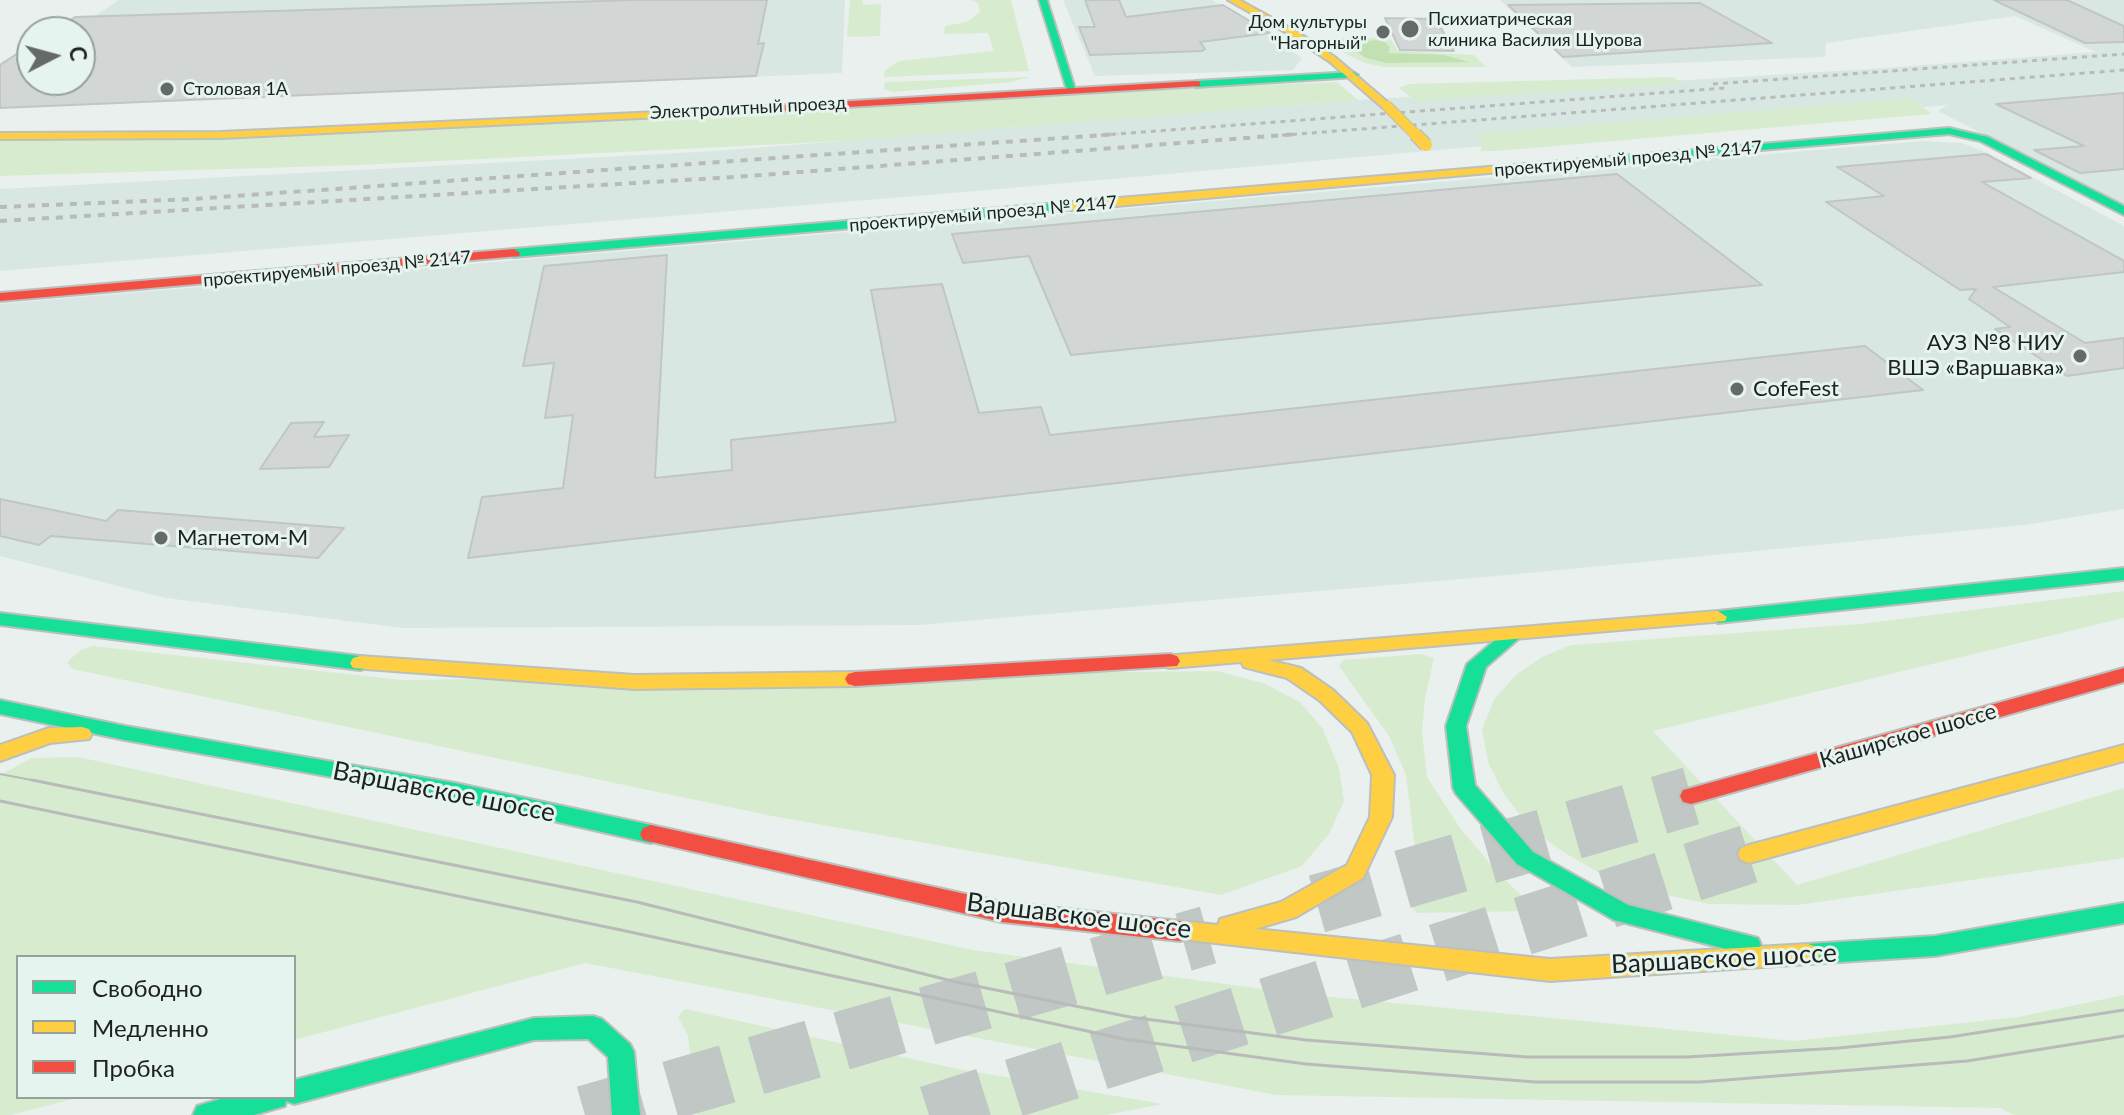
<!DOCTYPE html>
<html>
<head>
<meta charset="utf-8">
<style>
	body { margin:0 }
	#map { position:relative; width:2124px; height:1115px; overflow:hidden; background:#eaf0ee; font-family:Lato,sans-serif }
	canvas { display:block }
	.legend { position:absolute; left:16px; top:955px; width:280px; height:144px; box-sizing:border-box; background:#e6f4ef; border:2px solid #96a09c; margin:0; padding:10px 14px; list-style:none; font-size:24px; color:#1d2220 }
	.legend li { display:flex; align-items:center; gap:16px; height:40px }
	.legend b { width:40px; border:2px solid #96a09c }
	.north { position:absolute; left:16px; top:16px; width:80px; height:80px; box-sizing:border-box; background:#e6f4ef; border:2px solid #96a09c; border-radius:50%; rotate:84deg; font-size:22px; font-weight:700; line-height:32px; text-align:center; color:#1d2220 }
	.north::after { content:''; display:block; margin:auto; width:28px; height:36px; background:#656a68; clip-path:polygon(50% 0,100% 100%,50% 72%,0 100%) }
</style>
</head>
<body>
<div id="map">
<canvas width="2124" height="1115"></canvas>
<ul class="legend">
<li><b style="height:10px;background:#16e098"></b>Свободно</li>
<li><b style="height:10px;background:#ffcf43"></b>Медленно</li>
<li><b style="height:10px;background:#f24e42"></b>Пробка</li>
</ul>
<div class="north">С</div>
</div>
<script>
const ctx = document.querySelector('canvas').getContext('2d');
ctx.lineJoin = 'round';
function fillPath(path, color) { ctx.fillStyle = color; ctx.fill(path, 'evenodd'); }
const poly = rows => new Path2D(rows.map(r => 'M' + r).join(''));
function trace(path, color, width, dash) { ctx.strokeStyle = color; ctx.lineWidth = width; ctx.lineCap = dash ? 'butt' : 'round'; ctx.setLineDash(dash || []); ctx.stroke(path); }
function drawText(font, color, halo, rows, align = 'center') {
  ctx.font = font + ' Lato,sans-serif'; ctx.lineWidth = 6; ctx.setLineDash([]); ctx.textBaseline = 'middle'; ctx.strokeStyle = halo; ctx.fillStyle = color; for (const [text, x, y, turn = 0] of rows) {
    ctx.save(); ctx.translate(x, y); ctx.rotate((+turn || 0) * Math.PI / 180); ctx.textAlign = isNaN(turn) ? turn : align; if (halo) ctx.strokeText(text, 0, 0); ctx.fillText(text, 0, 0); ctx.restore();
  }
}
const built = poly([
	[119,0,845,0,842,73,0,108,0,78,80,80,80,32,71,32],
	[1063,0,1212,0,1302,58,1293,70,1095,76],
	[1500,0,2124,0,2124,207,1938,111,1947,105,976,191,0,271,0,189,716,151,1358,100,1870,69,2096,52,2015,16,1826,43,1825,57,1572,67],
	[1922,141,1962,143,1985,152,2124,226,2124,509,2024,525,1508,575,918,625,403,628,166,598,0,556,0,304]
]);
const green = poly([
	[850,0,863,0,863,5,881,4,880,36,847,37],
	[971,0,1011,0,1029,71,884,77,885,70,899,61,994,51,988,33,944,34,945,26,967,22,980,12,978,3],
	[1330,38,1390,38,1398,51,1474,55,1486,67,1384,67,1365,63,1332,47,1335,45],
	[1843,73,1416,101,1399,88,1409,84,1673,77,1683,83],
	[1030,77,1011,82,893,92,884,89,885,82],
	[1337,82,1358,100,843,141,360,165,0,176,0,140],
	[1910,98,1932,114,1495,151,1481,151,1481,141,1476,134],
	[2124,591,2124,618,1653,731,1797,885,2124,788,2124,858,1798,905,1709,904,1652,892,1605,876,1563,852,1528,826,1502,791,1488,762,1482,729,1495,698,1516,675,1542,657,1571,645,1860,624],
	[93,646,402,680,1217,671,1263,683,1300,702,1323,729,1339,768,1344,801,1329,834,1302,866,1221,895,772,816,72,669,67,662,81,650],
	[1421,654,1434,658,1425,698,1422,732,1427,777,1460,828,1499,874,1536,909,1532,911,1417,913,1408,901,1414,887,1416,856,1406,775,1389,736,1339,666,1343,660],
	[78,757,973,950,1300,994,1794,1041,2018,1017,2124,995,2124,1115,2014,1115,2000,1108,1276,1095,585,963,294,1040,294,957,18,957,18,1097,80,1097,11,1115,0,1115,0,775,32,758],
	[685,1009,958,1069,1163,1104,1106,1115,697,1115,688,1036,678,1017]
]);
const forest = poly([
	[1383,40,1390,47,1388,53,1444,55,1469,62,1386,63,1366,58,1342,42]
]);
const building = poly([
	[634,0,767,0,758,44,764,43,756,76,0,108,0,65,32,44,32,80,80,80,80,32,51,32,75,17,634,0],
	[1085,0,1119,0,1126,17,1223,5,1270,33,1200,42,1205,49,1202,51,1090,55,1079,27,1095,27,1085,0],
	[1994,0,2067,0,2124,26,2124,42,2085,43,1994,0],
	[1700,3,1772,43,1563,57,1508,5,1700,3],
	[1385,18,1436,19,1454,51,1400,50,1385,18],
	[2124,93,2124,169,2080,173,2034,150,2084,146,1996,104,2124,93],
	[1986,154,2031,178,1982,182,2124,261,2124,272,1993,287,2085,343,2124,338,2124,368,2067,376,1995,329,2010,327,1969,299,1976,289,1960,290,1826,202,1884,196,1837,167,1986,154],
	[1617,174,1762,285,1071,355,1029,256,963,263,952,234,1617,174],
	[667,255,655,478,732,470,731,440,896,422,871,290,942,284,979,413,1041,407,1050,435,1865,346,1923,390,468,558,482,497,563,488,573,415,545,418,554,363,523,366,544,266,667,255],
	[324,422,314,437,349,435,329,467,260,469,291,423,324,422],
	[0,499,106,521,118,510,344,528,318,558,51,536,39,545,0,536,0,499]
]);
const primaryTunnel = poly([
	[1317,904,1691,796],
	[585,1115,1208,935],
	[929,1115,1749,854]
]);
const fast = poly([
	[1039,0,1047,0,1076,92,1067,90,1039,0],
	[1353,72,1358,75,1357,77,1196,87,1191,84,1196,81,1353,72],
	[1949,128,1988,137,2124,206,2124,215,1980,141,1949,134,1620,162,1614,159,1620,156,1949,128],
	[1071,202,1075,203,1075,209,514,257,508,253,514,249,1071,202],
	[2124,568,2124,580,1718,623,1709,617,1718,611,2124,568],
	[0,613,360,656,367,658,370,663,367,668,360,670,0,625,0,613],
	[1514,628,1524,634,1486,667,1466,726,1475,785,1533,852,1628,905,1758,938,1761,945,1758,952,1749,955,1614,920,1517,864,1456,794,1453,788,1446,726,1467,664,1507,630,1514,628],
	[0,700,125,726,455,783,651,825,659,828,662,834,659,840,651,843,455,799,125,740,0,714,0,700],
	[2124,903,2124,923,1935,956,1808,964,1799,961,1796,954,1799,947,1808,944,1935,936,2124,903],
	[593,1016,602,1019,630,1044,634,1052,640,1115,612,1115,608,1057,588,1039,534,1040,294,1104,286,1101,285,1106,254,1115,193,1115,197,1106,227,1097,294,1097,294,1080,534,1018,593,1016]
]);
const slow = poly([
	[1228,0,1239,0,1296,31,1336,58,1392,106,1383,108,1330,62,1290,35,1228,0],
	[680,111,685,114,684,116,221,138,0,139,0,133,221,132,680,111],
	[1620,156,1624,157,1624,161,1071,210,1065,206,1071,202,1620,156],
	[1718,611,1727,617,1725,621,1268,660,1301,668,1333,690,1367,723,1394,775,1392,817,1363,878,1296,917,1255,929,1550,959,1808,944,1817,947,1820,954,1817,961,1808,964,1550,981,1171,938,1168,931,1171,924,1180,921,1218,925,1220,919,1281,902,1347,865,1370,817,1372,775,1352,732,1319,700,1287,678,1244,667,1241,662,1170,668,1163,666,1160,661,1163,656,1718,611],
	[360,656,635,675,855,672,862,674,865,679,862,684,855,686,635,689,353,668,350,663,353,658,360,656],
	[82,727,89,729,92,734,89,739,50,743,0,761,0,745,49,728,82,727],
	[2124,745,2124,761,1749,863,1741,860,1738,854,1741,848,1749,845,2124,745]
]);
const jam = poly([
	[1196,81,1200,82,1200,86,680,117,675,114,680,111,1196,81],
	[514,249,520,253,519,256,0,301,0,293,514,249],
	[1170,654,1177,656,1180,661,1177,666,855,686,848,684,845,679,848,674,855,672,1170,654],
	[2124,668,2124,682,1691,804,1683,802,1680,796,1683,790,1691,788,2124,668],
	[651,825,1002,902,1180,921,1189,924,1192,931,1189,938,1180,941,1002,922,643,840,640,834,643,828,651,825]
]);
const tramFar1 = poly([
	[0,774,42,782]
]);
const tram = poly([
	[32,780,637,902,956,982,1130,1017,1306,1040,1527,1057,1687,1057,1839,1048,1950,1037,2124,1010],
	[0,801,621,930,1124,1039,1306,1064,1535,1082,1700,1082,1967,1061,2124,1036]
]);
const railFar1 = poly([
	[1713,84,2124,54],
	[1091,136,1725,88],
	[1272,136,2124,70]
]);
const rail = poly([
	[0,207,192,199,1118,134],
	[0,221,735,177,1298,134]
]);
const slowBridgeFar1 = poly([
	[1387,106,1417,136]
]);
const slowBridge = poly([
	[1415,134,1426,145]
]);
const markers = [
	[1410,29,10,"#656a68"],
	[1383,32,8,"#656a68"],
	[167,89,8,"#656a68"],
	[2080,356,8,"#656a68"],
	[1737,389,8,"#656a68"],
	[161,538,8,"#656a68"]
];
const farPoinames = [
	["Психиатрическая",1428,19],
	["клиника Василия Шурова",1428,40],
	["Дом культуры",1367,22,"right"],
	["\"Нагорный\"",1367,43,"right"],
	["Столовая 1А",183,89]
];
const farStreetnames = [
	["Электролитный проезд",748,108,-3],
	["проектируемый проезд № 2147",1628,159,-5],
	["проектируемый проезд № 2147",983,214,-5],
	["проектируемый проезд № 2147",337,269,-5]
];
const poiNames = [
	["АУЗ №8 НИУ",2064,343,"right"],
	["ВШЭ «Варшавка»",2064,368,"right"],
	["CofeFest",1753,389],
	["Магнетом-М",177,538]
];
const streetNames = [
	["Каширское шоссе",1908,736,-16]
];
const nearStreetnames = [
	["Варшавское шоссе",444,792,11],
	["Варшавское шоссе",1079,916,7],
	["Варшавское шоссе",1724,959,-3]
];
fillPath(built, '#d8e7e2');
fillPath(green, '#d7eccf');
fillPath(forest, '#c2e1b2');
fillPath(building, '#d2d7d6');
trace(building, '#c1c6c5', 2);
trace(primaryTunnel, '#c1c7c5', 59, [59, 30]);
trace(fast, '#bbc0be', 4);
trace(slow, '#bbc0be', 4);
trace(jam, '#bbc0be', 4);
fillPath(fast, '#16e098');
fillPath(slow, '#ffcf43');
fillPath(jam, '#f24e42');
trace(tramFar1, '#b9baba', 2);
trace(tram, '#b9baba', 3);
trace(railFar1, '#b9baba', 3, [5, 5]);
trace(rail, '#b9baba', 4, [7, 7]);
trace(slowBridgeFar1, '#bbc0be', 12, []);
trace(slowBridge, '#bbc0be', 15, []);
trace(slowBridgeFar1, '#ffcf43', 10);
trace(slowBridge, '#ffcf43', 12);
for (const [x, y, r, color] of markers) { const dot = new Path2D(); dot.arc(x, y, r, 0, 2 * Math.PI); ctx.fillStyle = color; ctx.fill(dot); trace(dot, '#e6f4ef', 3); }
drawText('18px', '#1d2220', '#e6f4ef', farPoinames, 'left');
drawText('18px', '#1d2220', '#e6f4ef', farStreetnames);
drawText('22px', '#1d2220', '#e6f4ef', poiNames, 'left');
drawText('22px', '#1d2220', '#e6f4ef', streetNames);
drawText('26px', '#1d2220', '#e6f4ef', nearStreetnames);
</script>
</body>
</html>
